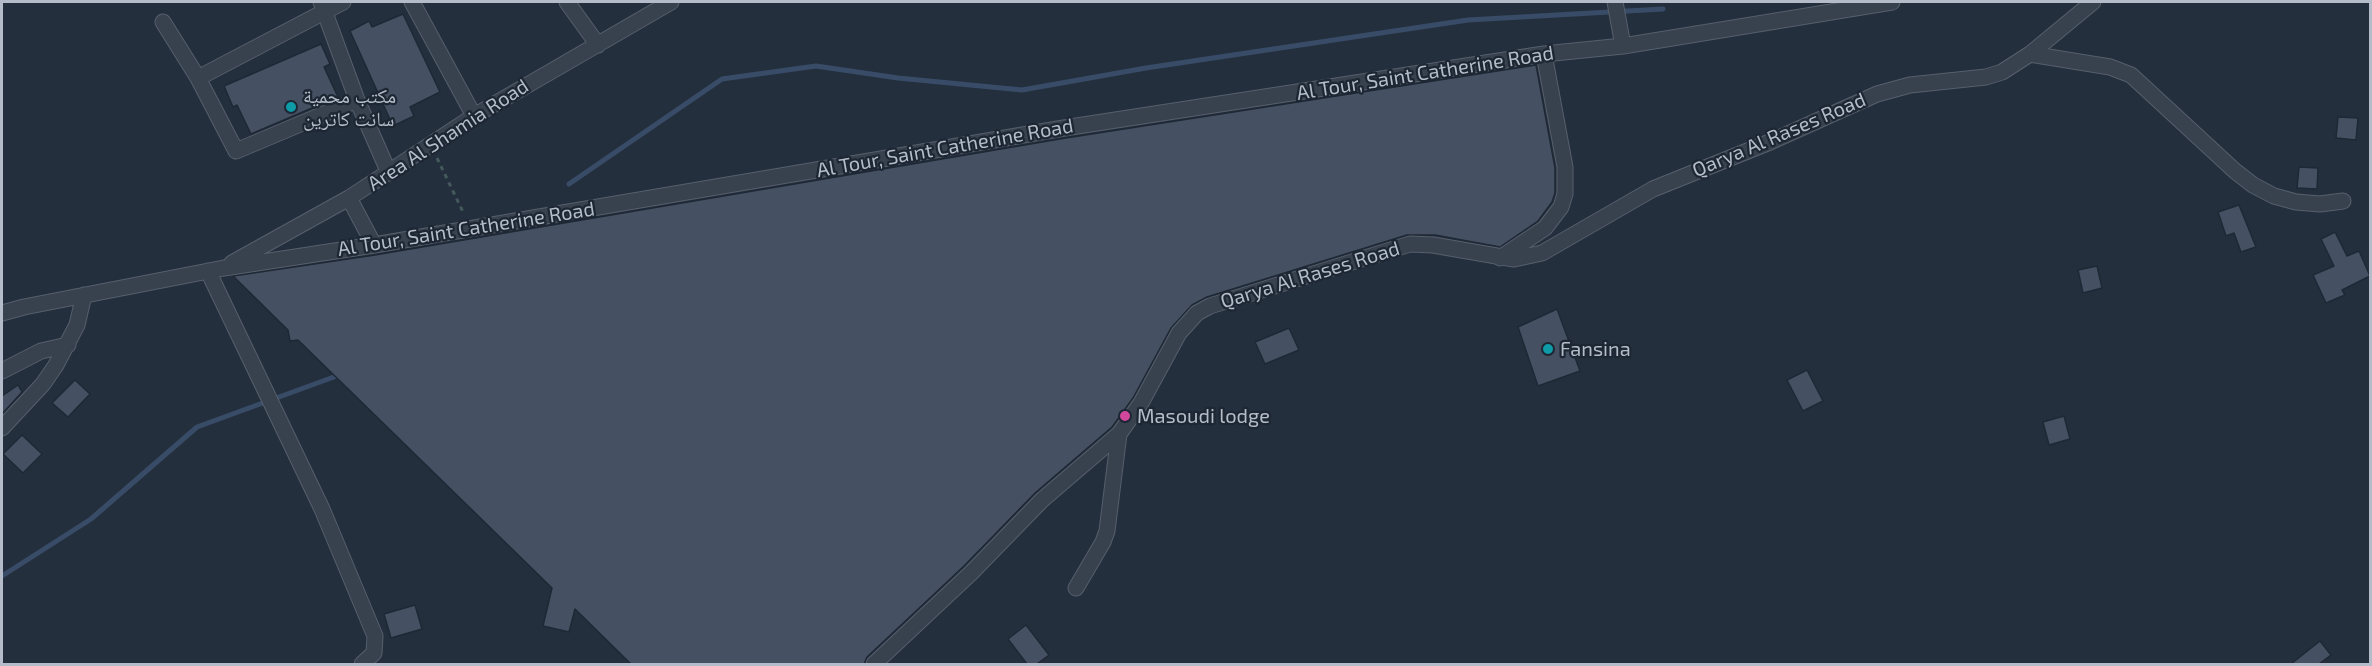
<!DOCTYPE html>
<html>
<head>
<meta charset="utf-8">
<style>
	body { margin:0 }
	#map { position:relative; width:2372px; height:666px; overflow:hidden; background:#242f3e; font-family:"Exo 2",sans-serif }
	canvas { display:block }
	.frame { position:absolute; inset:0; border:3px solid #b4bcc9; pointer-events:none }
</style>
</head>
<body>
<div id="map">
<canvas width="2372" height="666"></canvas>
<div class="frame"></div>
</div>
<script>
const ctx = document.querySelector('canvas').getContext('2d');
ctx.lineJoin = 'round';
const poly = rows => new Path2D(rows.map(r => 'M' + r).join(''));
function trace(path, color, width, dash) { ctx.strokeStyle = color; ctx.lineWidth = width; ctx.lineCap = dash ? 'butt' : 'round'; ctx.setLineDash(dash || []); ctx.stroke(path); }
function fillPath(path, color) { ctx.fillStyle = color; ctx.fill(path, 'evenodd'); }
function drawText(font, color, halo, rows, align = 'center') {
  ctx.font = font + ' "Exo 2","Noto Naskh Arabic",sans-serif'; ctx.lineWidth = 4.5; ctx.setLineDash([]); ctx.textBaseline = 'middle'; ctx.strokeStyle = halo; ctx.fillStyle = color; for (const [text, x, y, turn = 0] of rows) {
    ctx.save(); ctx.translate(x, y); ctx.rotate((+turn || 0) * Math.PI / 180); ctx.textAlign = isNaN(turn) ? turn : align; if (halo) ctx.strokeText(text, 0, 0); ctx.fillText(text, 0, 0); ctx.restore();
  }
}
const stream = poly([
	[569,184,722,79,816,66,898,78,1022,90,1146,68,1468,20,1663,9],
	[2,576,91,519,197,427,342,374]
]);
const building = poly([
	[403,14,440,92,410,107,414,116,393,126,350,31,369,21,372,27,403,14],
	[321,44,330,64,324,67,338,97,251,134,237,105,233,107,224,86,321,44],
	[1536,65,1555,168,1555,193,1552,202,1538,221,1500,247,1435,235,1407,235,1207,297,1192,305,1171,328,1133,398,1112,427,1035,493,964,566,867,657,864,664,631,664,575,609,569,632,543,626,552,588,298,340,290,341,288,330,233,276,375,255,1066,138,1536,65],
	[2338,117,2358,118,2356,140,2336,138,2338,117],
	[2299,167,2318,168,2317,189,2297,188,2299,167],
	[2239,205,2256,247,2241,252,2234,233,2226,236,2218,212,2239,205],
	[2335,232,2347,256,2359,251,2370,276,2342,290,2345,295,2326,303,2313,275,2334,266,2321,239,2335,232],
	[2097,266,2102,288,2083,293,2078,270,2097,266],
	[1557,309,1580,371,1538,386,1518,327,1557,309],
	[1289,328,1299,350,1265,364,1255,342,1289,328],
	[1807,370,1823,401,1803,411,1787,380,1807,370],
	[75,380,90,394,68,417,52,403,75,380],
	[18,385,22,392,2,414,2,396,18,385],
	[2064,416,2070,439,2049,445,2043,422,2064,416],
	[22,435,42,454,23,473,3,454,22,435],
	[415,605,422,629,391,638,384,614,415,605],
	[1026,625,1049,655,1037,664,1027,664,1008,639,1026,625],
	[2320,641,2331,655,2319,664,2291,664,2320,641]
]);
const path = poly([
	[437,158,464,214]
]);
const street = poly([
	[321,2,357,100,389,173],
	[412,2,474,116],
	[567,2,598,45],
	[1615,2,1623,46],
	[163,22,198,78,236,151,357,100],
	[2030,54,2110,67,2131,75,2235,171,2253,185,2274,196,2296,202,2320,204,2343,201],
	[198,78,343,2],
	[349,198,374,245],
	[1500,258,1545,228,1561,207,1565,194,1565,167,1544,54],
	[232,263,349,198,474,116,671,2],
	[208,271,322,509,375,636,374,653,362,664],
	[2,313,24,307,224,268,374,245,1064,128,1544,54,1623,46,1892,2],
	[2,371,41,351,68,345],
	[2,428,43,384,56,365,77,325,84,295],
	[1076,588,1103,542,1107,531,1119,434],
	[874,664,971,573,1042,500,1119,434,1141,403,1179,333,1197,313,1210,306,1410,244,1433,245,1514,259,1542,253,1653,189,1770,142,1877,94,1910,85,1986,77,2002,72,2030,54,2093,2]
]);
const markers = [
	[291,107,6,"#0f9aa8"],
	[1548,349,6,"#0f9aa8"],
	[1125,416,6,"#d1479c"]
];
const streetNames = [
	["Al Tour, Saint Catherine Road",1425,73,-9],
	["Area Al Shamia Road",448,135,-33],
	["Qarya Al Rases Road",1779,135,-23],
	["Al Tour, Saint Catherine Road",945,148,-10],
	["Al Tour, Saint Catherine Road",466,229,-9],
	["Qarya Al Rases Road",1310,275,-17]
];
const poiNames = [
	["مكتب محمية",303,96],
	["سانت كاترين",303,119],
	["Fansina",1560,349],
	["Masoudi lodge",1137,416]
];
trace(stream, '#394c67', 5);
fillPath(building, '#455162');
trace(building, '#1f2835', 1.5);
trace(street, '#565f6c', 17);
trace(path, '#44595c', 3, [4.5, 4.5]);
trace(street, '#38414e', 15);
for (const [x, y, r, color] of markers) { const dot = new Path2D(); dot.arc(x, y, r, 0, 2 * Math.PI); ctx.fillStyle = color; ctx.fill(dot); trace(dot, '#1d2633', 2); }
drawText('20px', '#b4bcc9', '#1d2633', streetNames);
drawText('20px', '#b4bcc9', '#1d2633', poiNames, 'left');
</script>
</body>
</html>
